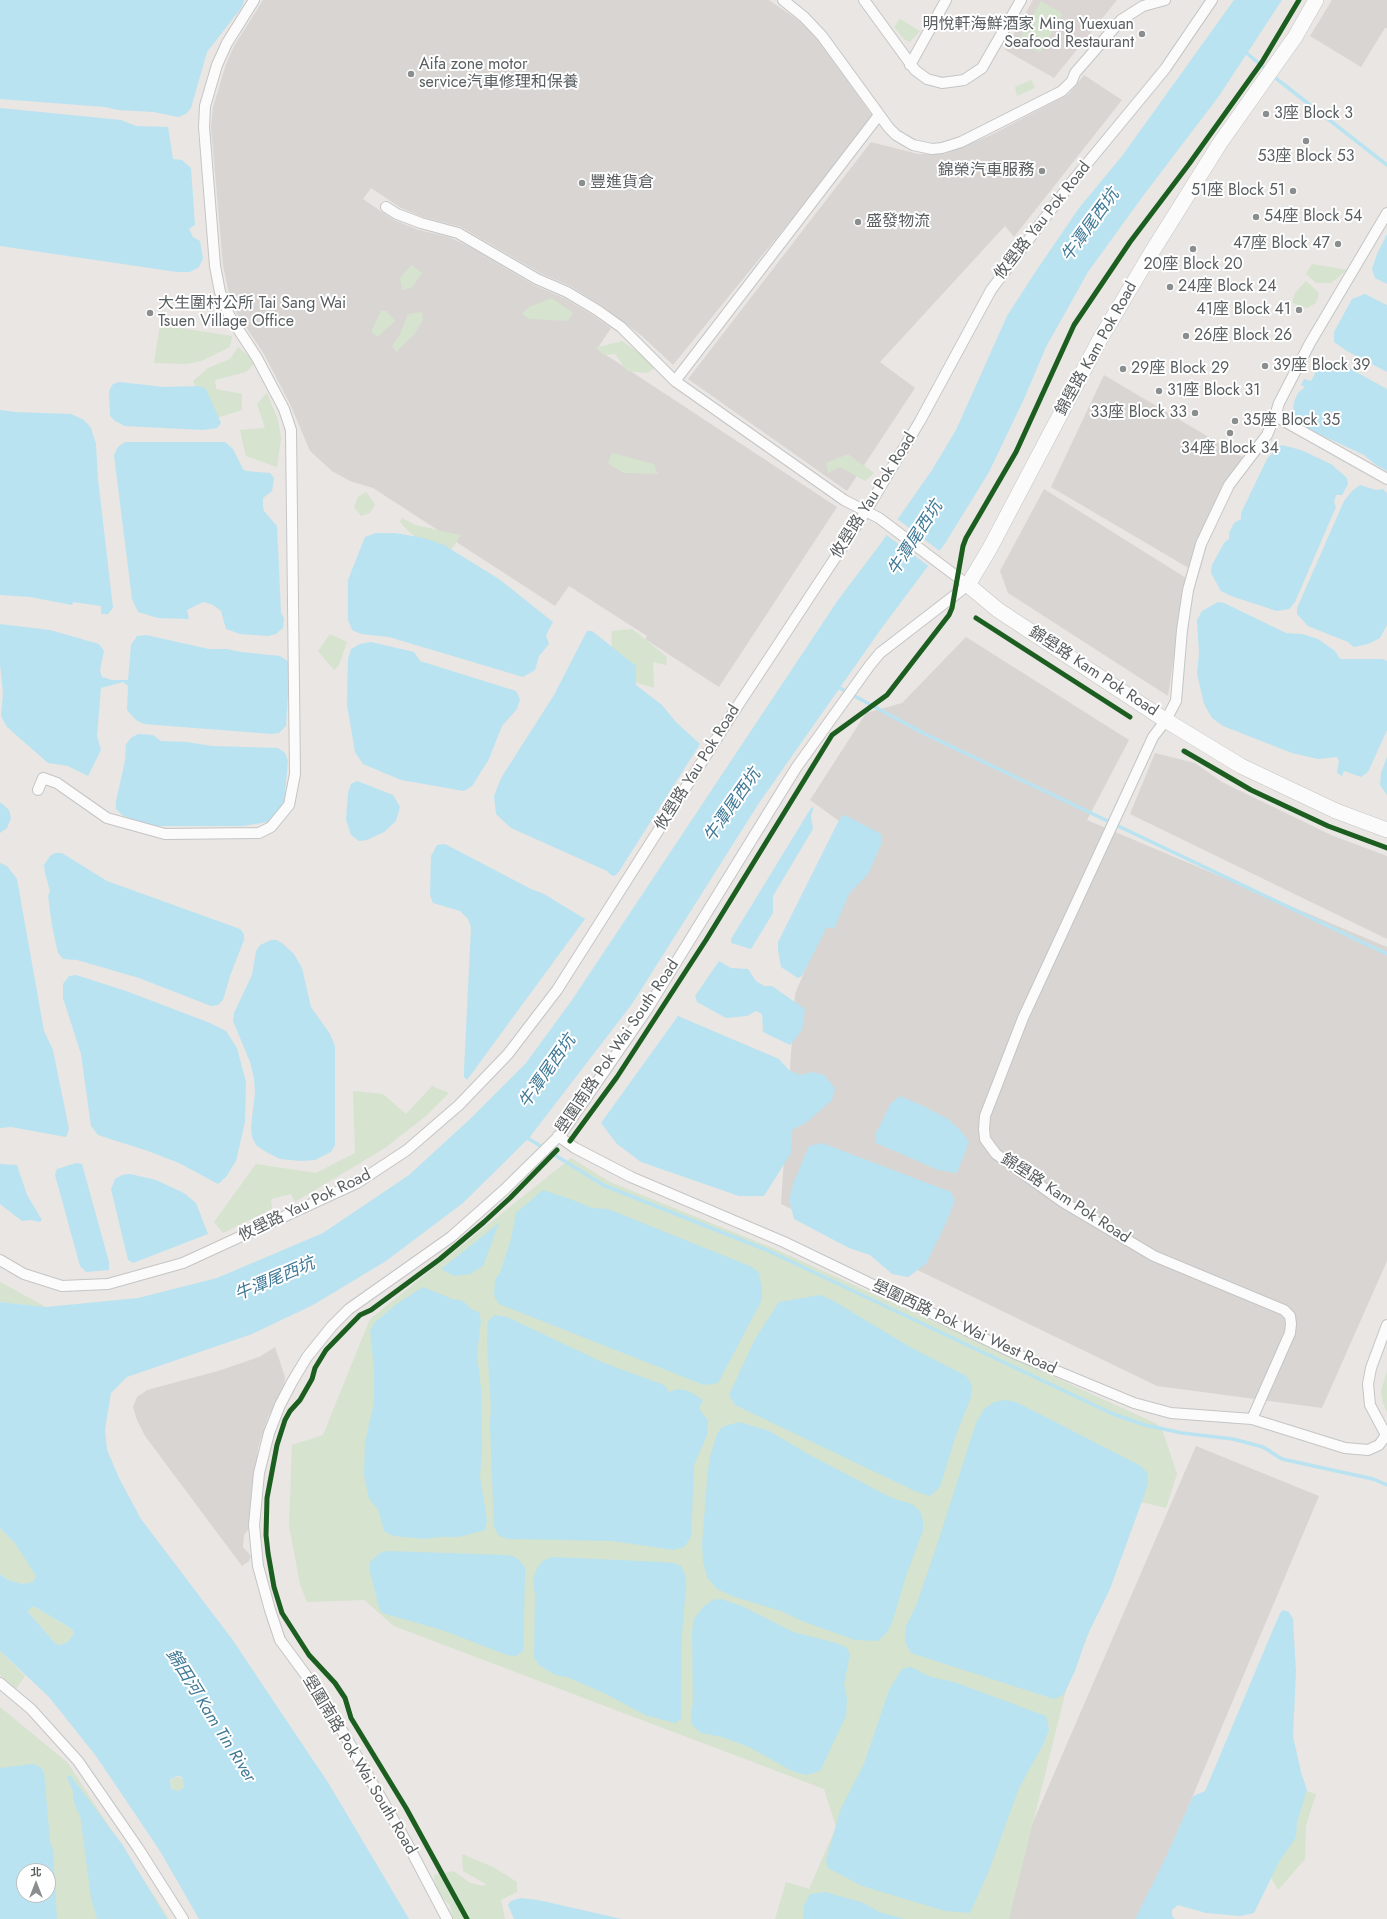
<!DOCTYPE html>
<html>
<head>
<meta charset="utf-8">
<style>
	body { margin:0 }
	#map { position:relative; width:1387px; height:1919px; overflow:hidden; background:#e9e6e3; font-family:Jost,"Noto Sans TC",sans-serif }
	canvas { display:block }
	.north { position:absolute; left:16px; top:1863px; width:40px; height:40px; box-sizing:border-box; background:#fff; border:1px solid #bdbfbf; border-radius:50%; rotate:0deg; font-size:11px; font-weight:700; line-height:16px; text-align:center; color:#595e60 }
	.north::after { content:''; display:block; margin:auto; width:14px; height:18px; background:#8b8e8e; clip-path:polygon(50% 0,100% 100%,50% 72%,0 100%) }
</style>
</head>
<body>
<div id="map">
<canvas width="1387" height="1919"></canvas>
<div class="north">北</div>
</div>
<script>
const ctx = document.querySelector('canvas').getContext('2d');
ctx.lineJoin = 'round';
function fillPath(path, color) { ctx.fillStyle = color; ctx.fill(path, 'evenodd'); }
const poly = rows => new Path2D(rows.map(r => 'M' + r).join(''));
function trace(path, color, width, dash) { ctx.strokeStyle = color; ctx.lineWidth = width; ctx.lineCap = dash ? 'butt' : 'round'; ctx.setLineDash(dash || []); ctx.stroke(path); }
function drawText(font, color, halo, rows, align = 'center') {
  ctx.font = font + ' Jost,"Noto Sans TC",sans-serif'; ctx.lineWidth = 4; ctx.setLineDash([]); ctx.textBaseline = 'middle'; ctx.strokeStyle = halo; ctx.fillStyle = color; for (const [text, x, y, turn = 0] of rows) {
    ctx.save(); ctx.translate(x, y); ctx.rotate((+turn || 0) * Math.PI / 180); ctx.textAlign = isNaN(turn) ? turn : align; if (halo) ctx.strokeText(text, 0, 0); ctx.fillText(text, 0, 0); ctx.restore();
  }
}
const industrial = poly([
	[263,0,769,0,795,18,812,32,874,118,673,365,642,336,601,305,570,286,540,273,461,227,423,217,401,208,371,188,363,199,394,220,419,230,449,237,468,246,534,285,564,298,594,316,611,328,597,349,837,507,719,687,645,639,647,636,569,586,555,606,373,488,350,481,332,471,310,451,291,406,264,354,236,312,228,290,223,265,211,127,213,107,226,64,234,46],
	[1332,0,1387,0,1387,28,1385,28,1361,67,1310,36],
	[1084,75,1122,100,1014,237,1005,226,880,362,915,388,847,491,688,379,871,142,918,154,945,154,991,135,1069,94],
	[1104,375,1244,458,1192,570,1051,487],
	[1044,489,1186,578,1168,696,1008,593,1000,571],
	[966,637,1129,740,1087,820,1387,947,1387,1261,1322,1408,1157,1386,781,1204,795,994,861,837,810,800,866,713,902,703],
	[1155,753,1195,763,1222,782,1331,835,1387,856,1387,939,1130,814],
	[275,1347,285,1377,284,1386,268,1417,258,1448,251,1526,244,1535,243,1547,251,1556,249,1561,242,1566,145,1436,137,1420,133,1407,137,1397,147,1390,218,1371,259,1357],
	[1196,1446,1319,1496,1141,1919,991,1919]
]);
const education = poly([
	[1033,0,1117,0,1054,78,1005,50]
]);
const green = poly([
	[1041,1,1063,14,1040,53,1018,41],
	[900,19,920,31,910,42,904,39,894,27],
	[1031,80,1035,88,1017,96,1015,87],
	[1312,264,1324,266,1347,270,1331,283,1316,283,1306,274],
	[411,265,422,273,412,288,402,290,400,278],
	[1306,281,1319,293,1316,303,1307,308,1292,303,1295,293],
	[552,298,573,313,568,321,529,319,522,314,529,307],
	[381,310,387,311,395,321,378,337,371,332],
	[422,312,423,320,414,335,396,352,392,346,399,336,408,314],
	[160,325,232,336,230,347,201,361,186,364,154,363],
	[622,341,652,362,655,368,647,373,627,371,615,354,604,355,595,348],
	[238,347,256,362,246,372,215,380,216,389,242,394,242,410,213,419,193,381,208,368,230,359],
	[267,393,278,420,281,438,277,467,246,456,240,430,265,428,257,404],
	[612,453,654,464,658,474,624,473,608,464],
	[848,454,874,473,865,481,840,467,828,473,826,463],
	[366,492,375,504,370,513,361,516,354,507,358,497],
	[402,518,415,525,461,535,449,553,428,546,409,532,400,522],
	[632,629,667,657,666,665,653,662,654,688,623,678,611,664,612,631],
	[330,634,347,642,339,665,334,670,318,651],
	[432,1086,449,1093,427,1115,385,1148,295,1202,291,1194,271,1199,272,1209,223,1233,214,1222,256,1164,316,1173,355,1153,353,1091,383,1094,406,1114],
	[571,1158,610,1182,775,1249,1157,1424,1163,1432,1177,1474,1166,1508,1141,1502,1066,1690,1009,1919,775,1919,786,1882,809,1889,836,1827,824,1789,394,1626,364,1600,307,1602,300,1584,289,1526,292,1445,323,1435,370,1319],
	[0,1282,46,1307,0,1302],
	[1387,1372,1387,1412,1383,1403,1381,1390],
	[0,1528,15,1543,33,1569,36,1576,33,1582,22,1584,8,1580,0,1574],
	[31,1607,35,1607,72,1629,74,1632,70,1639,66,1643,60,1645,55,1643,28,1612],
	[0,1651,25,1676,16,1689,0,1675],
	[0,1707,68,1763,169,1919,0,1919],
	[24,1871,48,1871,48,1895,24,1895],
	'170 1784a7 7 0 1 1 14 0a7 7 0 1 1-14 0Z',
	[1296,1788,1316,1794,1306,1825,1305,1859,1278,1890,1266,1868],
	[462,1854,493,1867,517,1882,517,1892,501,1900,505,1919,453,1919,450,1905,436,1892,434,1875,454,1871,470,1883,483,1886,486,1884,463,1871]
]);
const water = poly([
	[0,0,243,0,244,1,242,7,207,52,191,108,186,114,178,117,154,112,118,110,105,107,0,99],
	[1234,0,1282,0,1219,96,1143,196,1088,272,1046,347,1024,399,989,472,946,542,881,629,759,803,632,1004,529,1138,463,1203,386,1261,313,1305,252,1334,127,1377,111,1393,105,1429,107,1450,119,1478,141,1519,232,1639,329,1784,409,1919,199,1919,160,1851,96,1756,49,1697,0,1651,0,1574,8,1580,22,1584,33,1582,36,1576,15,1543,0,1528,0,1302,46,1307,138,1298,217,1278,323,1233,409,1175,469,1120,526,1063,572,1000,838,600,881,543,932,470,956,430,1007,316,1036,271,1079,208,1122,156],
	[31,1607,35,1607,72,1629,74,1633,70,1639,66,1643,60,1645,55,1643,28,1612],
	[177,1776,182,1777,184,1786,182,1789,178,1791,171,1789,170,1782,171,1779],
	[0,108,121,120,136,126,168,127,173,159,182,160,191,168,195,225,189,229,193,237,200,241,203,258,199,267,190,272,177,272,0,246],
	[1387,234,1387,284,1375,278,1372,269,1377,254],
	[1365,294,1387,305,1387,372,1347,351,1334,342,1334,332,1352,299],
	[1321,362,1328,365,1338,362,1387,389,1387,471,1376,465,1364,455,1304,427,1296,420,1293,412,1294,402,1298,393,1305,387,1301,385,1304,379,1311,381],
	[119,382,164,387,199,386,206,389,221,423,217,428,203,430,125,426,115,421,110,416,109,391,113,384],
	[0,410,15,412,71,414,84,420,91,428,96,444,98,479,113,608,108,614,101,614,101,606,73,602,72,605,30,597,0,595],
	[125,442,225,442,233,449,243,469,246,471,270,473,274,478,272,491,263,498,263,506,264,511,277,526,281,613,284,618,283,628,276,634,268,636,240,634,226,629,221,611,213,605,203,602,187,610,189,619,158,618,138,612,132,599,114,455,118,447],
	[1282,445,1301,450,1331,464,1347,478,1348,484,1342,495,1336,495,1334,502,1336,507,1295,602,1289,609,1277,611,1231,596,1221,591,1211,573,1212,565,1224,543,1229,539,1229,533,1234,523,1241,519,1241,513,1267,459,1276,449],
	[1360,485,1376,490,1383,489,1387,493,1387,625,1380,638,1368,644,1354,647,1348,642,1308,626,1297,614,1297,608,1344,501,1352,491],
	[376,533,395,533,424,538,444,545,499,579,553,622,546,635,549,644,539,656,535,670,523,677,389,637,361,634,352,630,348,620,348,580,365,537],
	[1218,602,1224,603,1286,633,1302,634,1318,639,1335,651,1340,659,1383,659,1387,661,1387,730,1368,772,1361,777,1344,771,1342,776,1337,773,1339,761,1337,757,1318,759,1292,753,1223,726,1212,718,1204,704,1197,674,1199,653,1197,620,1202,611],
	[0,624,50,630,99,644,104,651,100,670,102,677,112,680,128,680,131,645,137,636,146,635,209,649,227,649,241,652,280,656,289,662,291,675,289,680,286,726,279,733,272,734,144,724,136,720,127,710,128,686,123,682,101,688,97,736,101,750,88,776,68,766,48,763,7,727,1,716,3,693,0,664],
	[587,631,592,631,636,666,636,685,662,705,676,722,700,744,618,873,614,876,611,875,607,871,511,828,496,814,494,796,501,778,554,695],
	[371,642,414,652,420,661,516,691,520,699,517,709,502,726,489,759,472,786,464,791,401,780,363,764,355,752,347,705,348,659,351,649,360,644],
	[138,734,153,735,161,741,187,742,212,746,278,748,285,753,288,761,284,802,278,816,267,822,243,826,146,826,122,815,116,809,116,801,125,761,126,744,131,738],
	[1387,757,1387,795,1380,785,1381,773],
	[357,781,393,795,400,807,396,821,384,832,367,840,359,841,351,835,346,820,348,793,351,784],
	[0,802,9,810,11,818,7,828,0,833],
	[814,807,811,816,813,829,773,896,773,913,751,949,731,943,731,939,811,808],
	[845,815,881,834,881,845,868,874,849,894,834,929,827,927,802,976,798,978,781,967,778,950,778,942,840,818],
	[445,844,531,889,544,894,585,919,467,1080,464,1077,464,1070,471,928,468,919,460,911,433,903,430,895,431,856,437,845],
	[55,853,62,853,107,881,240,929,244,934,244,940,230,976,223,1000,218,1005,211,1006,139,978,77,960,63,959,58,953,52,926,48,896,50,891,45,873,44,865,50,856],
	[0,863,7,866,17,879,44,1031,53,1050,69,1129,66,1137,11,1127,0,1128],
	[271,940,277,940,283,944,294,954,302,968,311,1007,330,1034,335,1046,335,1145,331,1152,315,1160,301,1161,280,1159,266,1152,256,1145,252,1137,251,1126,255,1093,254,1078,250,1062,233,1021,234,1013,252,975,256,951,260,945],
	[719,961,731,968,748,969,756,981,764,986,772,986,805,1009,802,1030,790,1045,763,1032,762,1014,756,1011,747,1016,726,1018,697,1002,695,996],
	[76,975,126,991,210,1023,226,1031,237,1048,246,1082,245,1122,236,1161,226,1177,218,1184,179,1163,148,1151,98,1135,91,1126,81,1054,63,998,63,984,69,976],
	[678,1016,779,1059,789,1070,800,1075,812,1072,824,1075,835,1088,832,1100,807,1122,792,1130,791,1153,764,1196,739,1196,641,1162,617,1144,601,1123],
	[900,1096,923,1106,948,1119,962,1132,969,1142,957,1173,938,1170,876,1143,876,1133,891,1103],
	[822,1143,951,1192,955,1200,947,1221,926,1264,908,1277,892,1274,870,1255,849,1248,794,1219,789,1200,793,1184,809,1146],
	[76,1163,82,1164,109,1262,109,1270,86,1272,80,1266,55,1175,57,1169],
	[0,1164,17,1165,27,1195,42,1220,40,1222,31,1220,22,1221,0,1204],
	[130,1174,156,1180,184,1193,196,1203,208,1234,133,1263,128,1260,111,1189,115,1179,122,1175],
	[543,1190,570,1199,592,1208,608,1209,752,1267,759,1273,762,1289,762,1300,718,1383,704,1385,499,1304,494,1296,495,1279,500,1273,511,1239,516,1213],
	[499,1223,483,1266,470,1274,454,1276,441,1269],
	[423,1287,452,1299,463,1301,471,1309,479,1312,481,1321,477,1354,481,1389,482,1448,480,1477,487,1520,485,1530,459,1537,438,1537,425,1539,393,1536,384,1531,378,1509,369,1499,364,1475,365,1442,374,1403,374,1367,370,1331,374,1323,398,1303],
	[820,1295,832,1300,910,1347,966,1376,972,1385,971,1397,955,1438,940,1487,930,1496,917,1492,735,1405,729,1395,755,1339,779,1302],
	[495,1315,507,1317,604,1363,664,1385,669,1392,678,1389,689,1391,703,1400,699,1409,708,1420,707,1435,694,1465,691,1537,684,1547,673,1550,613,1541,509,1539,499,1536,494,1527,490,1424,491,1407,487,1344,488,1321],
	[1005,1400,1016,1402,1141,1466,1147,1473,1148,1482,1145,1493,1110,1589,1087,1636,1075,1671,1066,1690,1063,1695,1054,1699,911,1653,905,1642,906,1626,916,1606,935,1551,976,1423,984,1409,994,1402],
	[739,1422,769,1431,810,1455,886,1495,898,1500,912,1504,920,1511,923,1521,923,1531,906,1576,893,1620,888,1631,878,1641,855,1640,802,1621,781,1611,735,1597,717,1589,707,1577,703,1561,702,1544,708,1470,711,1453,717,1434,722,1427],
	[388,1551,505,1555,513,1556,519,1560,525,1568,525,1575,523,1651,516,1656,507,1655,442,1630,382,1613,379,1607,370,1572,370,1562,380,1553],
	[553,1557,661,1562,673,1563,681,1566,685,1575,686,1585,682,1634,681,1719,675,1723,645,1715,606,1694,567,1677,555,1675,539,1665,534,1657,535,1595,533,1581,537,1568,544,1560],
	[721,1599,742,1606,793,1632,836,1643,846,1647,850,1654,844,1684,847,1698,846,1716,820,1771,806,1775,792,1771,749,1747,722,1737,701,1733,692,1725,691,1714,693,1703,692,1632,694,1619,703,1607,713,1600],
	[1283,1610,1289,1612,1293,1619,1296,1672,1293,1736,1301,1772,1307,1790,1297,1822,1296,1837,1279,1862,1254,1913,1240,1916,1206,1913,1178,1905,1172,1910,1172,1916,1175,1919,1135,1919,1166,1857,1193,1796,1205,1791,1280,1613],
	[911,1667,931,1677,954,1682,1046,1716,1049,1729,1044,1743,1019,1788,988,1873,970,1913,945,1911,862,1886,828,1868,826,1860,841,1808,864,1764,889,1690,902,1669],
	[32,1764,39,1766,44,1772,50,1841,53,1851,57,1919,0,1919,0,1768],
	[24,1871,48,1871,48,1895,24,1895],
	[70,1775,122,1844,167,1919,97,1919,91,1898,80,1814,77,1811,73,1798,73,1791,67,1777],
	[825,1892,864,1903,879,1912,905,1919,803,1919,804,1905,810,1894],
	[520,1898,538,1900,622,1919,514,1919,508,1905,511,1901]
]);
const pier = poly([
	[896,518,941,552,930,567,885,534]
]);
const stream = poly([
	[1244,51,1267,70],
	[1273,76,1387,165],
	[836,686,925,734,1387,954],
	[526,1137,603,1185,769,1251,1113,1414,1145,1425,1182,1433,1233,1439,1263,1447,1282,1459,1373,1479,1387,1485]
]);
const street = poly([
	[783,0,804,17,822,36,889,128,896,135,913,145,932,149,942,148,961,142,1062,91,1072,81,1075,73,1121,20,1143,6,1165,0],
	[864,0,915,70,927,79,942,83,964,80,982,68,1021,0],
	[910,65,946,0],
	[386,207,397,214,421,223,458,233,537,279,567,292,597,310,621,327,675,381,844,500,879,518,968,585,880,653,870,665,796,768,646,1011,562,1133,504,1190,451,1237,349,1309,332,1326,307,1357,292,1382,280,1405,269,1433,259,1473,254,1525,258,1566,270,1610,280,1640,325,1701,407,1843,447,1919],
	[1387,213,1310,343,1279,403,1275,416,1387,479],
	[675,381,879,115],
	[38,790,43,778,57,783,107,818,165,834,259,833,271,827,289,805,295,774,291,430,284,409,257,358,229,315,220,292,215,266,204,127,205,106,217,65,227,43,254,0],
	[558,1136,575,1148,631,1177,784,1242,1016,1354,1134,1403,1171,1413,1252,1419,1345,1448,1368,1450,1379,1445,1386,1435],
	[0,1260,24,1274,62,1286,108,1284,183,1263,357,1183,407,1150,459,1105,508,1054,557,990,731,716,866,511,920,421,991,290,1071,183,1165,69,1212,0],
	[1387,1325,1371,1368,1368,1384,1370,1405,1387,1437],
	[1252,1419,1290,1333,1291,1324,1290,1316,1284,1310,1154,1256,1063,1202,996,1154,985,1139,984,1129,985,1116,1023,1018,1153,737,1166,720,1176,701,1182,630,1188,590,1201,544,1229,485,1267,435,1275,416],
	[0,1683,31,1709,78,1761,138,1848,183,1919]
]);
const secondary = poly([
	[1316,0,1295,37,1220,143,1150,255,1099,341,990,548,968,585,998,610,1162,718,1241,766,1336,811,1387,830]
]);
const cycleway = poly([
	[976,618,1130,717],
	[1184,751,1251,790,1328,826,1387,848],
	[570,1141,617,1077,706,940,832,735,887,695,949,615,952,608,963,546,966,538,1016,452,1074,325,1130,242,1189,164,1262,62,1299,0],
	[467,1919,406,1808,351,1718,345,1698,335,1683,309,1655,282,1613,274,1587,268,1553,266,1535,267,1498,277,1445,285,1420,290,1411,300,1400,312,1379,315,1368,326,1350,360,1315,371,1310,440,1259,484,1222,510,1198,557,1150]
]);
const markers = [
	[1142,34,4,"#8b8e8e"],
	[411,74,4,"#8b8e8e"],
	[1266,114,4,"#8b8e8e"],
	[1306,141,4,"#8b8e8e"],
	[1042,171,4,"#8b8e8e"],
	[582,183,4,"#8b8e8e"],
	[1293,191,4,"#8b8e8e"],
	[1256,217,4,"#8b8e8e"],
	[858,222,4,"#8b8e8e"],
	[1338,244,4,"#8b8e8e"],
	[1193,249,4,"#8b8e8e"],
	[1170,287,4,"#8b8e8e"],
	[1299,310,4,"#8b8e8e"],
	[150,313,4,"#8b8e8e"],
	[1186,336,4,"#8b8e8e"],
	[1265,366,4,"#8b8e8e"],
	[1123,369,4,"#8b8e8e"],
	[1159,391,4,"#8b8e8e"],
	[1195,413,4,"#8b8e8e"],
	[1235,421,4,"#8b8e8e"],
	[1230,433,4,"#8b8e8e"]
];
const poiNames = [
	["明悅軒海鮮酒家 Ming Yuexuan",1134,25,"right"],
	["Seafood Restaurant",1134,43,"right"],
	["Aifa zone motor",419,65],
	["service汽車修理和保養",419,83],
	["3座 Block 3",1274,114],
	["53座 Block 53",1306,157,"center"],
	["錦榮汽車服務",1034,171,"right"],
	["豐進貨倉",590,183],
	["51座 Block 51",1285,191,"right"],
	["54座 Block 54",1264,217],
	["盛發物流",866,222],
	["47座 Block 47",1330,244,"right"],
	["20座 Block 20",1193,265,"center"],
	["24座 Block 24",1178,287],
	["大生圍村公所 Tai Sang Wai",158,304],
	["Tsuen Village Office",158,322],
	["41座 Block 41",1291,310,"right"],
	["26座 Block 26",1194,336],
	["39座 Block 39",1273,366],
	["29座 Block 29",1131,369],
	["31座 Block 31",1167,391],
	["33座 Block 33",1187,413,"right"],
	["35座 Block 35",1243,421],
	["34座 Block 34",1230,449,"center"]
];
const streetNames = [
	["攸壆路 Yau Pok Road",1043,221,-52],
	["錦壆路 Kam Pok Road",1097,349,-61],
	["攸壆路 Yau Pok Road",874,496,-58],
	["錦壆路 Kam Pok Road",1093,672,33],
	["攸壆路 Yau Pok Road",698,768,-58],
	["壆圍南路 Pok Wai South Road",618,1047,-56],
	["錦壆路 Kam Pok Road",1065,1199,33],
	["攸壆路 Yau Pok Road",305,1206,-26],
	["壆圍西路 Pok Wai West Road",964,1328,25],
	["壆圍南路 Pok Wai South Road",359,1765,59]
];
const waterNames = [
	["牛潭尾西坑",1091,226,-54],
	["牛潭尾西坑",916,539,-57],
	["牛潭尾西坑",733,806,-55],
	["牛潭尾西坑",548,1072,-55],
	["牛潭尾西坑",275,1280,-23],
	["錦田河 Kam Tin River",210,1716,58]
];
fillPath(industrial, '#d9d5d3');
fillPath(education, '#dbd6d3');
fillPath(green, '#d5e3cf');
fillPath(water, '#b9e3f1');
fillPath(pier, '#e9e6e3');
trace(stream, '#b9e3f1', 3.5);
trace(street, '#c5c5c5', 12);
trace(secondary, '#c5c5c4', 16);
trace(street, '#fcfbfb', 10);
trace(secondary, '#fcfbfb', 15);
trace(cycleway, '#1b5e20', 5);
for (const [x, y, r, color] of markers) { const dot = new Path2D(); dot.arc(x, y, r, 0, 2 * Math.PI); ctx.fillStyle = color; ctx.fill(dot); trace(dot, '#fff', 1.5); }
drawText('16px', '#595e60', '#fff', poiNames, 'left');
drawText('16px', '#595e60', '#fff', streetNames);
drawText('italic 17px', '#3f7996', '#fff', waterNames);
</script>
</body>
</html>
